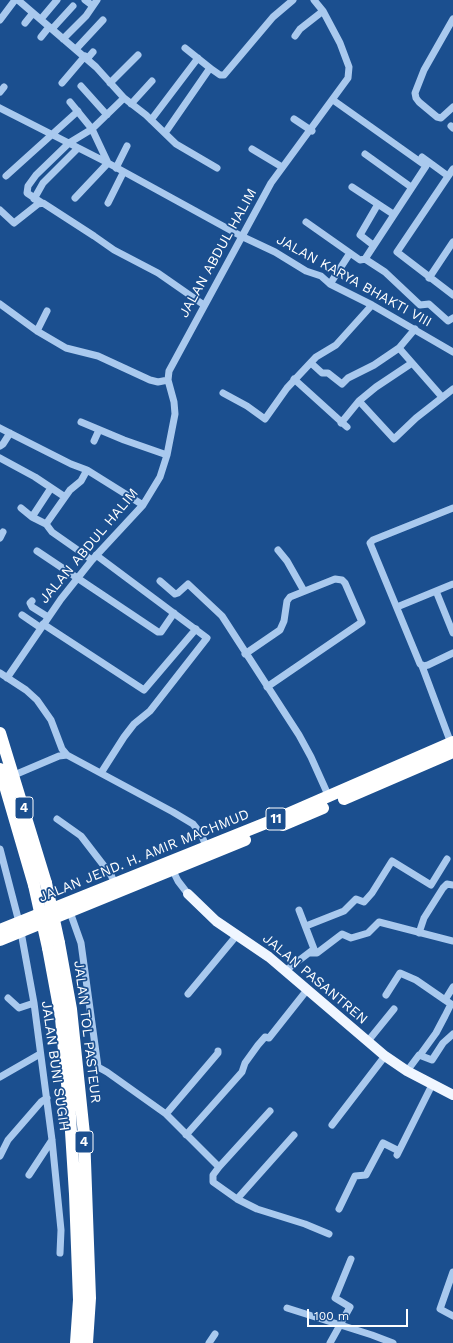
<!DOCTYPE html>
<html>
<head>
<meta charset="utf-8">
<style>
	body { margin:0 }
	#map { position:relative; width:453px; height:1343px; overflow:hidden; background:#1b4f8f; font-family:"Work Sans",sans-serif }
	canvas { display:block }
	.scale { position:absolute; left:307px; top:1309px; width:101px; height:18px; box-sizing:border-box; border:2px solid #fff; border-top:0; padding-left:5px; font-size:12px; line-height:14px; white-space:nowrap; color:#fff; -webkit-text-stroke:3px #1b4f8f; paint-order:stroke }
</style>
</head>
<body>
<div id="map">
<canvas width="453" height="1343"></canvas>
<div class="scale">100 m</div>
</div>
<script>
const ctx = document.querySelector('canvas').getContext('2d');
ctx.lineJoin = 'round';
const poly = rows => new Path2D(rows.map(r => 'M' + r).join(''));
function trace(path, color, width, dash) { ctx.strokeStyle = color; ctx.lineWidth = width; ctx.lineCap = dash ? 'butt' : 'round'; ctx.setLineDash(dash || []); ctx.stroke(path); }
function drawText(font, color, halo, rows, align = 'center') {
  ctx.font = font + ' "Work Sans",sans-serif'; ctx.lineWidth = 3.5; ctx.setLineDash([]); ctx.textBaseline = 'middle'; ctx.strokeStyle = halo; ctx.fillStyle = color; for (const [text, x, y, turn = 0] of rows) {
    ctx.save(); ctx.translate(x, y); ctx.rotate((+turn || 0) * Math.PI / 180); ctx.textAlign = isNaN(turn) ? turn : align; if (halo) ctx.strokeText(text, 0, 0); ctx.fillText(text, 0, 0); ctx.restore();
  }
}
const minor = poly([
	[18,0,96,67,124,98,146,115,176,144,217,168],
	[85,0,93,6],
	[41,19,57,0],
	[453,19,424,70,415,93,416,98,419,102,437,117,441,118,453,107],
	[0,20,15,0],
	[25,23,33,13],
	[52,29,73,6],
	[295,36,300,29,323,11],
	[41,37,49,27],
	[63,39,86,16,97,0],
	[185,48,210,68,220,75,224,75,273,17,293,0],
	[76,49,103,20],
	[87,59,93,52],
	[62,83,85,56],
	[110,83,138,55],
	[81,86,107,115],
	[0,92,4,87],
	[333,100,426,166,365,259],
	[131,104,152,81],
	[0,108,108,163,241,236,275,252,306,271,321,276,330,284,372,305,453,352],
	[294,119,312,131],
	[151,120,198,58],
	[451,126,453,128],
	[165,133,210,68],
	[252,149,282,167],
	[365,154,411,187],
	[422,157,448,176],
	[108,163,92,129,124,98],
	[116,168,127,146],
	[453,169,397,252,453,295],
	[6,176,78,111],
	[352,187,393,214],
	[75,198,108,163],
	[34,199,43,183,78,148],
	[42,203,27,193,28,186,36,175,69,143,92,129,70,102],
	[108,203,123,173],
	[0,210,14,223,38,204,43,203,94,236,114,250,158,273,204,305],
	[306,222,360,260,365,259,385,272,420,305,429,304,448,321,453,318],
	[373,245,360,235,378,204],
	[429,278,453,242],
	[330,284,350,253],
	[0,304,37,331,66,348,98,356,150,380,158,382,168,380],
	[37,331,47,311],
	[399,348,442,397],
	[311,363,322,373,328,373,342,384,348,378,374,365,399,348,415,329],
	[294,379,347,427],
	[223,393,247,406,265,419,287,388,301,373,316,357,336,345,372,305],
	[359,401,394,439,416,418,453,389],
	[81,422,124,440,167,455],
	[341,423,359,401,376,387,412,363],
	[0,428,71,464,87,470,143,505],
	[94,441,99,430],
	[0,446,3,444,10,433],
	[0,458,35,477,65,497],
	[21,508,32,517,46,524,52,532,92,560],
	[453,508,373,540,370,543,420,664,424,666,428,665,453,653],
	[32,517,51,488],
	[46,524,70,490,81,481,87,470],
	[0,538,3,532],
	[278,550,287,561,304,591],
	[37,551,158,632,161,632,174,613],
	[96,555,207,638,150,711,134,724,124,737,101,773],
	[160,581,175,594,178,593,188,584,222,616,299,735,311,757,329,797],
	[436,591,453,633],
	[32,601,30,603,32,607,48,617],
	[397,607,453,584],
	[22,615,41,628],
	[43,624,144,690,196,629],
	[245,654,280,630,284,621,287,601,290,597,335,579,342,580,345,583,362,622,267,687],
	[422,666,452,746],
	[0,673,26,690,37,700,51,720,62,749,67,755,173,812,193,824,201,834,206,846],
	[7,678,61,599,92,560,143,505,160,477,167,455,175,414,174,402,168,380,169,371,271,183,348,78,349,67,340,43,323,11,314,0],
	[19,773,59,756,67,755],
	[57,819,81,836,111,875,115,884],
	[0,849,19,922],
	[172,869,178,881,188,894],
	[70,912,81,943,98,1067,107,1072,166,1114,219,1167],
	[306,926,344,911,356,899,364,902,372,893,392,861,431,885,447,859],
	[21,932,34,1003,52,1140,61,1230,60,1253],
	[419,933,424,918,443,888,447,884,453,885],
	[310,953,317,953,342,934,351,938,368,933,379,922,453,941],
	[285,971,314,949,299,910],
	[188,994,237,935],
	[386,995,400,973,416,980,445,1000],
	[8,998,19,1008,34,1003],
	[368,1041,394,1009],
	[420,1055,436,1033,445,1016,451,1004,445,1000,453,987],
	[407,1071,419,1055,432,1060,443,1043,453,1034],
	[0,1077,40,1054],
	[270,1111,219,1167,213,1175,213,1182,237,1199,257,1209,305,1224,329,1234],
	[166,1114,218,1053,218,1051],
	[332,1125,385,1056],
	[186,1135,242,1072,245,1063,258,1045,265,1037,269,1038,307,990],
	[397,1155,432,1085],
	[0,1156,8,1140,41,1102,47,1098],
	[29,1175,52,1140],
	[237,1199,294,1135],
	[339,1209,355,1176,366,1175,383,1143,399,1151],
	[453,1272,440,1309,453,1316],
	[287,1308,372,1335,393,1343],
	[209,1343,215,1334],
	[330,1343,350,1307,335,1298,351,1259]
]);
const major = poly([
	[188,894,216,921,269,957,385,1056,407,1071,453,1095]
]);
const highway = poly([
	[0,733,46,883],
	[0,769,34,885],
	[344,799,453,752],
	[283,825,323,808],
	[0,930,276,819,453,742],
	[0,940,245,840],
	[59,943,71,1009,84,1134,90,1298,87,1343],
	[48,948,61,1018,70,1116,75,1194,79,1300,76,1343]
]);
const highwayBridge = poly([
	[46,883,59,943],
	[34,885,48,948]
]);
const shields = [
	[24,808,18],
	[276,819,20],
	[84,1142,18]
];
const shieldNames = [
	["4",24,808],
	["11",276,819],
	["4",84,1142]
];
const streetNames = [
	["JALAN ABDUL HALIM",218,253,-61],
	["JALAN KARYA BHAKTI VIII",354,281,29],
	["JALAN ABDUL HALIM",89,546,-50],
	["JALAN JEND. H. AMIR MACHMUD",144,856,-22],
	["JALAN PASANTREN",315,979,40],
	["JALAN TOL PASTEUR",87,1032,83],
	["JALAN BUNI SUGIH",55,1066,82]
];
trace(minor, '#a9c9ee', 7);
trace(major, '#f0f6ff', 10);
trace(highway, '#fff', 12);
trace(highwayBridge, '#fff', 12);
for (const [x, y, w] of shields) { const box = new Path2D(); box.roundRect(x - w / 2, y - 11, w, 22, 3); ctx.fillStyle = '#1b4f8f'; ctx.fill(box); trace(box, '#fff', 1); }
drawText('bold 13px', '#fff', null, shieldNames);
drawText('14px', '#fff', '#1b4f8f', streetNames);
</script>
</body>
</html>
